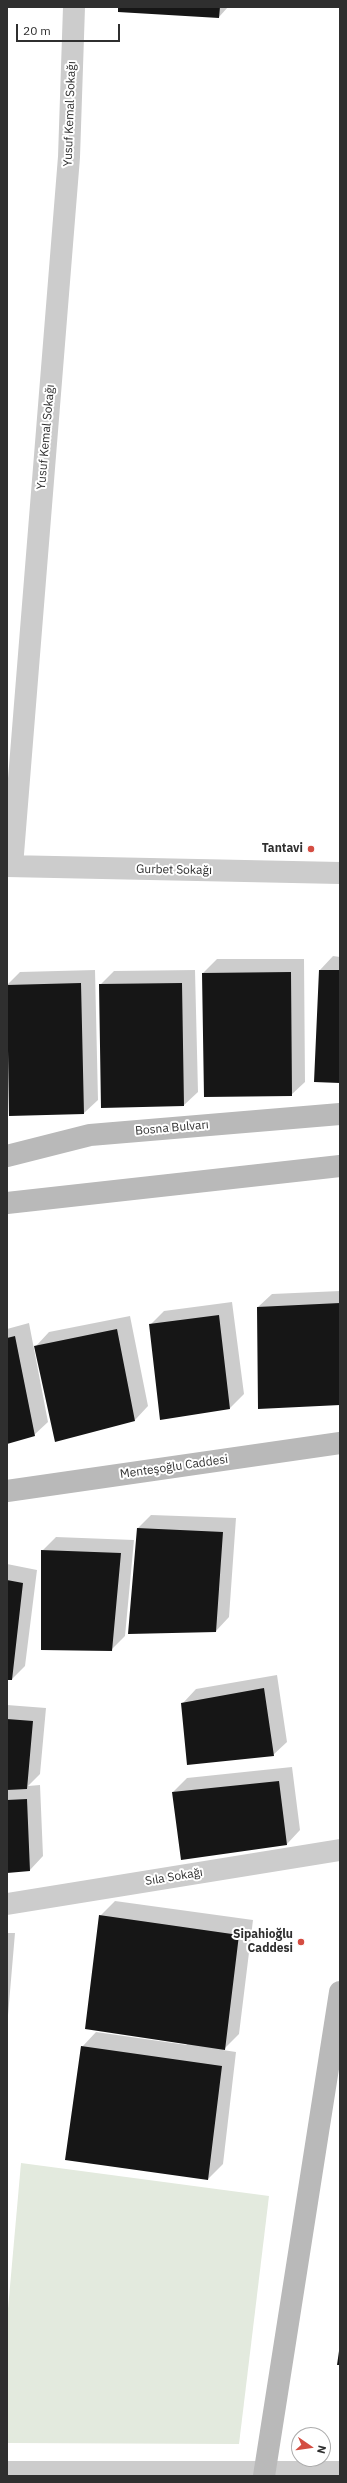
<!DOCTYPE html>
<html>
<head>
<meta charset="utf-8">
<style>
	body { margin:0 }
	#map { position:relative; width:347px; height:2483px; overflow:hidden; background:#fff; font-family:"IBM Plex Sans",sans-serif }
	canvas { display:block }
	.frame { position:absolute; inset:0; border:8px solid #2f2f2f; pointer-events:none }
	.north { position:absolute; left:291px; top:2427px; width:40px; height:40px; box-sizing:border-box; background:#fff; border:1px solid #acacac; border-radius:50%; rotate:103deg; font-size:11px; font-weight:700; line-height:16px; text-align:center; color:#2f2f2f }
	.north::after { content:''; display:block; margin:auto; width:14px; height:18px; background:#d44d42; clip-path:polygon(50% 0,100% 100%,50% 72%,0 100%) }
	.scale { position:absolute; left:16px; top:24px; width:104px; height:18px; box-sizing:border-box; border:2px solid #2f2f2f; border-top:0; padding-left:5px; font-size:12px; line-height:14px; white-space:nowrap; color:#2f2f2f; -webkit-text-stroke:3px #fff; paint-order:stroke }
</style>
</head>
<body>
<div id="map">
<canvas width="347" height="2483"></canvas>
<div class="frame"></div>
<div class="north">N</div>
<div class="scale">20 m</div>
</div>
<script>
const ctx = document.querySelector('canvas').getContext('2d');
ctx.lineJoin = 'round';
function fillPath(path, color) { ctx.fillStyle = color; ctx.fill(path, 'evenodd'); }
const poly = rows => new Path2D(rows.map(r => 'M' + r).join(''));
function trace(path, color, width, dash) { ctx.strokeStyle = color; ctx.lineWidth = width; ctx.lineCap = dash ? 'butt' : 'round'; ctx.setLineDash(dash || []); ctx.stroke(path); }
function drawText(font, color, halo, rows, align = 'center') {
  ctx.font = font + ' "IBM Plex Sans",sans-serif'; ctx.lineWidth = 4; ctx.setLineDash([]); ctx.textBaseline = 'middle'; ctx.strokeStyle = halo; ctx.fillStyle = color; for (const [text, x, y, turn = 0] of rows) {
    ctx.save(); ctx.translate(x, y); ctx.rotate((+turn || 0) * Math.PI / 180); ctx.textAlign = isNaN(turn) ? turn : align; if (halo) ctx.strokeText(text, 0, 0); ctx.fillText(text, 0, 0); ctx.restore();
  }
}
const green = poly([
	[21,2163,269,2196,239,2444,7,2443,7,2320]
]);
const shadow = poly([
	[119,7,228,7,219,17],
	[333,956,340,957,340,1082,315,1081,320,970],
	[217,959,304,959,305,1082,291,1095,203,973],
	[95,970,98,1100,84,1113,10,1115,7,985,20,972],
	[195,970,198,1092,184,1105,100,985,114,971],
	[340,1291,340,1404,258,1307,272,1294],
	[232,1302,244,1394,230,1408,161,1419,150,1325,164,1311],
	[130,1316,148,1406,135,1420,36,1346,49,1332],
	[29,1323,48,1422,34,1435,7,1443,7,1329],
	[151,1515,236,1518,229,1617,216,1631,138,1528],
	[56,1537,134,1540,125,1636,111,1650,42,1551],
	[7,1564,37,1570,25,1666,12,1679,7,1679],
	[277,1675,287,1742,273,1755,183,1703,196,1689],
	[7,1705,46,1708,40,1774,28,1786,40,1785,43,1856,30,1870,7,1872],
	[292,1767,300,1830,287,1844,173,1792,187,1778],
	[115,1901,253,1920,239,2034,223,2050,236,2052,223,2164,208,2179,82,2047,96,2032,187,2045,100,1916],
	[7,1933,15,1933,7,2027]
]);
const building = poly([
	[118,7,220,7,219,18,118,12],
	[319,970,340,970,340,1083,314,1082],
	[291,972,292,1096,204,1097,202,973],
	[81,983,84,1114,9,1116,7,985],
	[182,983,184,1106,101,1108,99,984],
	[340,1303,340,1405,258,1409,257,1307],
	[219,1315,230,1409,160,1420,149,1324],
	[117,1329,135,1421,55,1442,34,1346],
	[15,1336,35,1436,7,1444,7,1338],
	[137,1528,223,1532,216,1632,128,1634],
	[41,1550,121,1553,112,1651,41,1650],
	[7,1580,23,1583,12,1680,7,1680],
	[264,1688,274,1756,187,1765,181,1703],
	[7,1719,33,1721,27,1789,7,1790],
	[279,1781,287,1845,181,1860,172,1792],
	[27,1799,30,1871,7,1873,7,1800],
	[99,1915,239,1935,225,2050,85,2029],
	[81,2046,222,2066,208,2180,65,2160],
	[339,2351,340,2365,337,2365]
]);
const street = poly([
	[7,866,340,873],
	[12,866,69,157,74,7],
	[7,1904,340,1850],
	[7,2472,340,2472]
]);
const secondary = poly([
	[7,1156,90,1135,340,1114],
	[7,1203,340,1166],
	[7,1491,340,1443],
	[264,2476,340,1992]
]);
const markers = [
	[311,849,4,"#d44d42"],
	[301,1942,4,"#d44d42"]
];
const streetNames = [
	["Yusuf Kemal Sokağı",70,114,-88],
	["Yusuf Kemal Sokağı",46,437,-85],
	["Gurbet Sokağı",174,870,1],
	["Bosna Bulvarı",172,1128,-5],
	["Menteşoğlu Caddesi",174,1467,-8],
	["Sıla Sokağı",174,1877,-9]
];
const poiNames = [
	["Tantavi",303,849],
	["Sipahioğlu",293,1935],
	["Caddesi",293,1949]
];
fillPath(green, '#e3eade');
fillPath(shadow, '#0003');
fillPath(building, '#161616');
trace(street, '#ccc', 22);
trace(secondary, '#b9b9b9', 22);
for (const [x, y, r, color] of markers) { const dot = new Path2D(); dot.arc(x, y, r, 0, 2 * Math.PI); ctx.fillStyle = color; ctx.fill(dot); trace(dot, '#fff', 1.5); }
drawText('12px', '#2f2f2f', '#fff', streetNames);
drawText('bold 12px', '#2f2f2f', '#fff', poiNames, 'right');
</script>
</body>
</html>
